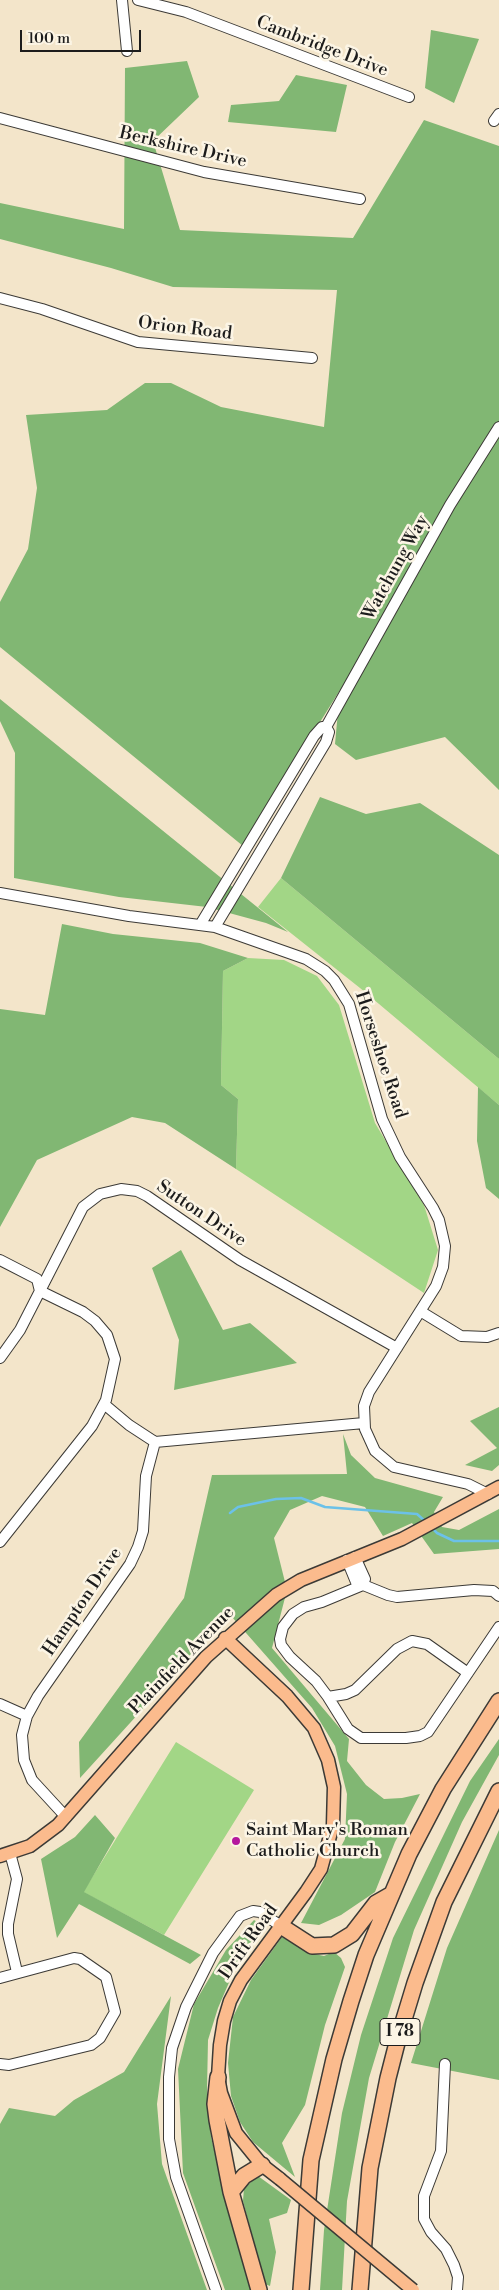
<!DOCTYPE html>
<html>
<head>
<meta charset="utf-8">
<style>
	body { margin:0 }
	#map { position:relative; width:499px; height:2290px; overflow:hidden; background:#f3e5ca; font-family:"Libre Bodoni",serif }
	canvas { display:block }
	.scale { position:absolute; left:20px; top:30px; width:121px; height:22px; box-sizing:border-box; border:2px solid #1c1c1c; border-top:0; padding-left:6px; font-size:15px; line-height:18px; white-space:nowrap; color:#1c1c1c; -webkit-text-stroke:4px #fcf5e5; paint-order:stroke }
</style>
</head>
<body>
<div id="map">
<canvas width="499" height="2290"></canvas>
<div class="scale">100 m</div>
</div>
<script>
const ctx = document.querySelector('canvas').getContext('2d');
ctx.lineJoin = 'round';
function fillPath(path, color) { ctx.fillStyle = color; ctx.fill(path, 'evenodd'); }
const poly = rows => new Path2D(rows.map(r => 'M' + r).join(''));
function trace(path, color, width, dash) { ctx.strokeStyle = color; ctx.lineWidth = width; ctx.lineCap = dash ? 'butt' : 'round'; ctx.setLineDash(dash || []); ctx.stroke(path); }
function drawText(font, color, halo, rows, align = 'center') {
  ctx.font = font + ' "Libre Bodoni",serif'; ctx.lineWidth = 5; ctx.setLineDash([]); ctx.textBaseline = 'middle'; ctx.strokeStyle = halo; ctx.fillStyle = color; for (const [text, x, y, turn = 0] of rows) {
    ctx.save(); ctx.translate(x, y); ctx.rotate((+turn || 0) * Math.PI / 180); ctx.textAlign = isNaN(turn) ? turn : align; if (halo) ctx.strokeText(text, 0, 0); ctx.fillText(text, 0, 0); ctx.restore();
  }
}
const green = poly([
	[281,878,499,1059,499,1105,360,988,258,907],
	[248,958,284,960,317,976,339,1005,375,1123,424,1205,438,1250,424,1293,236,1169,238,1099,221,1085,223,971],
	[176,1742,254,1790,164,1935,83,1892]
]);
const forest = poly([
	[431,30,479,39,454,103,425,88],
	[187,61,199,97,153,141,180,230,353,238,424,120,499,146,499,790,445,737,356,760,335,744,340,690,243,846,0,647,0,602,28,549,37,488,26,415,107,410,145,383,171,383,221,407,324,427,337,290,173,287,111,268,0,239,0,203,124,229,125,68],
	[296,75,347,85,336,132,228,122,231,105,279,101],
	[0,699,288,932,266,923,207,907,119,897,14,878,15,753,0,721],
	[320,797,366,814,420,803,499,855,499,1059,281,878],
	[62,924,113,934,200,943,248,958,223,971,221,1085,238,1099,236,1169,165,1123,132,1117,37,1160,0,1227,0,1009,45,1015],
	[478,1087,499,1105,499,1199,486,1188,477,1141],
	[181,1250,223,1330,250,1323,297,1363,174,1390,179,1340,152,1268],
	[499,1407,499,1465,492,1471,465,1465,497,1448,470,1421],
	[343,1434,351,1455,375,1478,443,1497,434,1512,442,1527,459,1530,499,1509,499,1549,434,1554,412,1523,383,1536,365,1507,322,1496,290,1510,274,1538,287,1590,272,1648,349,1739,347,1761,366,1785,384,1799,402,1798,420,1794,395,1842,375,1892,341,1915,319,1925,301,1923,345,1839,347,1794,335,1746,312,1708,232,1617,210,1635,80,1778,79,1742,184,1598,212,1475,347,1474],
	[499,1739,499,1755,462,1822,414,1930,369,2078,347,2201,342,2290,320,2290,324,2230,342,2113,361,2035,393,1938,470,1781],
	[95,1815,115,1838,84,1892,201,1955,190,1964,79,1904,57,1938,41,1859,75,1837],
	[499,1830,499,2080,411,2063,447,1948],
	[254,1920,266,1927,237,1964,218,2008,208,2040,207,2090,211,2137,233,2229,251,2290,225,2290,183,2173,178,2069,194,2004,226,1950],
	[282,1937,310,1953,324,1956,334,1952,341,1958,345,1967,325,2025,305,2105,282,2143,295,2177,253,2142,240,2122,231,2096,228,2063,233,2017,251,1980],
	[171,1996,157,2104,162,2164,207,2290,0,2290,0,2124,9,2108,55,2116,74,2100,124,2072],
	[258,2176,291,2200,287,2213,269,2219,276,2252,270,2286,265,2284,243,2201,244,2188]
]);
const stream = poly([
	[230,1513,238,1507,276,1499,301,1498,325,1507,417,1514,426,1522],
	[431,1527,437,1533,454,1541,499,1541]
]);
const minor = poly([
	[122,0,127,51],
	[138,0,186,12,409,97],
	[0,118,204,172,360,199],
	[494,121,499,114],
	[0,298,42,309,138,342,312,358],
	[326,727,450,505,499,427],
	[0,893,129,916,215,927,306,959,325,971,334,980,349,1004,382,1119,400,1157,433,1208,439,1220,445,1246,443,1267,436,1286,369,1392,364,1406,365,1429,375,1451,394,1467,468,1484,488,1494],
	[200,925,314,736,322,727,326,727,329,732,326,742,215,927],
	[0,1260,37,1279,40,1291,83,1312,95,1321,107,1335,115,1359,106,1400,92,1426,0,1542],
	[420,1311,461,1336,487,1337,499,1333],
	[0,1358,20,1330,83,1207,100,1194,121,1189,137,1191,147,1196,240,1260,397,1348],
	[104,1404,129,1425,155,1442],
	[355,1557,365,1579,363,1585],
	[347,1560,356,1582,388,1595,397,1597,474,1590,493,1591,499,1596],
	[363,1585,322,1602,304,1607,293,1614,283,1627,280,1639,281,1645,290,1657,316,1681,328,1697,348,1729,361,1738,406,1738,420,1736,428,1732,499,1627],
	[328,1697,346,1694,355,1690,397,1649,412,1641,427,1644,468,1673],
	[0,1704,27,1716],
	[66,1817,32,1780,24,1760,22,1735,27,1716,38,1696,130,1564,138,1547,143,1531,146,1476,155,1442,364,1423],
	[10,1853,17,1879,8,1924,8,1934,17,1972],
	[0,1978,74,1958,80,1959,106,1977,115,2012,100,2038,91,2045,9,2065,0,2064],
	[445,2064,441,2151,424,2196,424,2219,431,2232,446,2249,454,2265,458,2277,457,2290],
	[216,2290,176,2177,169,2139,169,2077,172,2048,186,2007,213,1953,240,1916,253,1911,260,1912,281,1926]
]);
const major = poly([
	[225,1638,287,1696,314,1728,328,1760,334,1787,333,1825,321,1869,306,1892,241,1980,230,2001,224,2021,220,2045,218,2077,221,2093,236,2133,262,2165,280,2179],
	[0,1856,30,1846,58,1825,206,1657,276,1595,301,1580,402,1539,499,1487]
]);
const highway = poly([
	[281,1926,312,1946,334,1945,352,1934,376,1903,390,1895],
	[218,2077,215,2104,217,2120,231,2192],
	[259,2290,231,2192,244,2176,262,2165],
	[301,2290,311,2160,334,2059,351,2001,366,1955,409,1854,443,1789,499,1701],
	[360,2290,370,2168,388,2078,398,2039,415,1983,444,1902,499,1791]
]);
const majorBridge = poly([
	[280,2179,413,2290]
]);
const markers = [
	[236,1841,5,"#b5179e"]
];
const shields = [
	[400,2032,40]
];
const shieldNames = [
	["I 78",400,2032]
];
const streetNames = [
	["Cambridge Drive",322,47,21],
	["Berkshire Drive",183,148,13],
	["Orion Road",185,329,7],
	["Watchung Way",396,568,-61],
	["Horseshoe Road",380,1055,72],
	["Sutton Drive",201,1214,34],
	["Hampton Drive",83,1602,-56],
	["Plainfield Avenue",182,1661,-46],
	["Drift Road",249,1942,-55]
];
const poiNames = [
	["Saint Mary's Roman",246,1831],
	["Catholic Church",246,1852]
];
fillPath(green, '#a2d686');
fillPath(forest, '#81b773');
trace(stream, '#6cc1e8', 2.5);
trace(minor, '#3c3a36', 12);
trace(major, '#3c3a36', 15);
trace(highway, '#3c3a36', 18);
trace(minor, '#fff', 10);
trace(major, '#fbbb8d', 12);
trace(highway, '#fbbb8d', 15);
trace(majorBridge, '#3c3a36', 15, []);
trace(majorBridge, '#fbbb8d', 12);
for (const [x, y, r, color] of markers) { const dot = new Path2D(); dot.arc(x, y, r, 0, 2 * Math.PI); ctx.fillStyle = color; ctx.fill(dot); trace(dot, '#fcf5e5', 2); }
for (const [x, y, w] of shields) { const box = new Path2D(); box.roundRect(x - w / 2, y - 13.5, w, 27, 4); ctx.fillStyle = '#fcf5e5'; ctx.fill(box); trace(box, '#1c1c1c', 1); }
drawText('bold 16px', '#1c1c1c', null, shieldNames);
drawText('18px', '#1c1c1c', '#fcf5e5', streetNames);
drawText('18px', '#1c1c1c', '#fcf5e5', poiNames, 'left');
</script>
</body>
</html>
